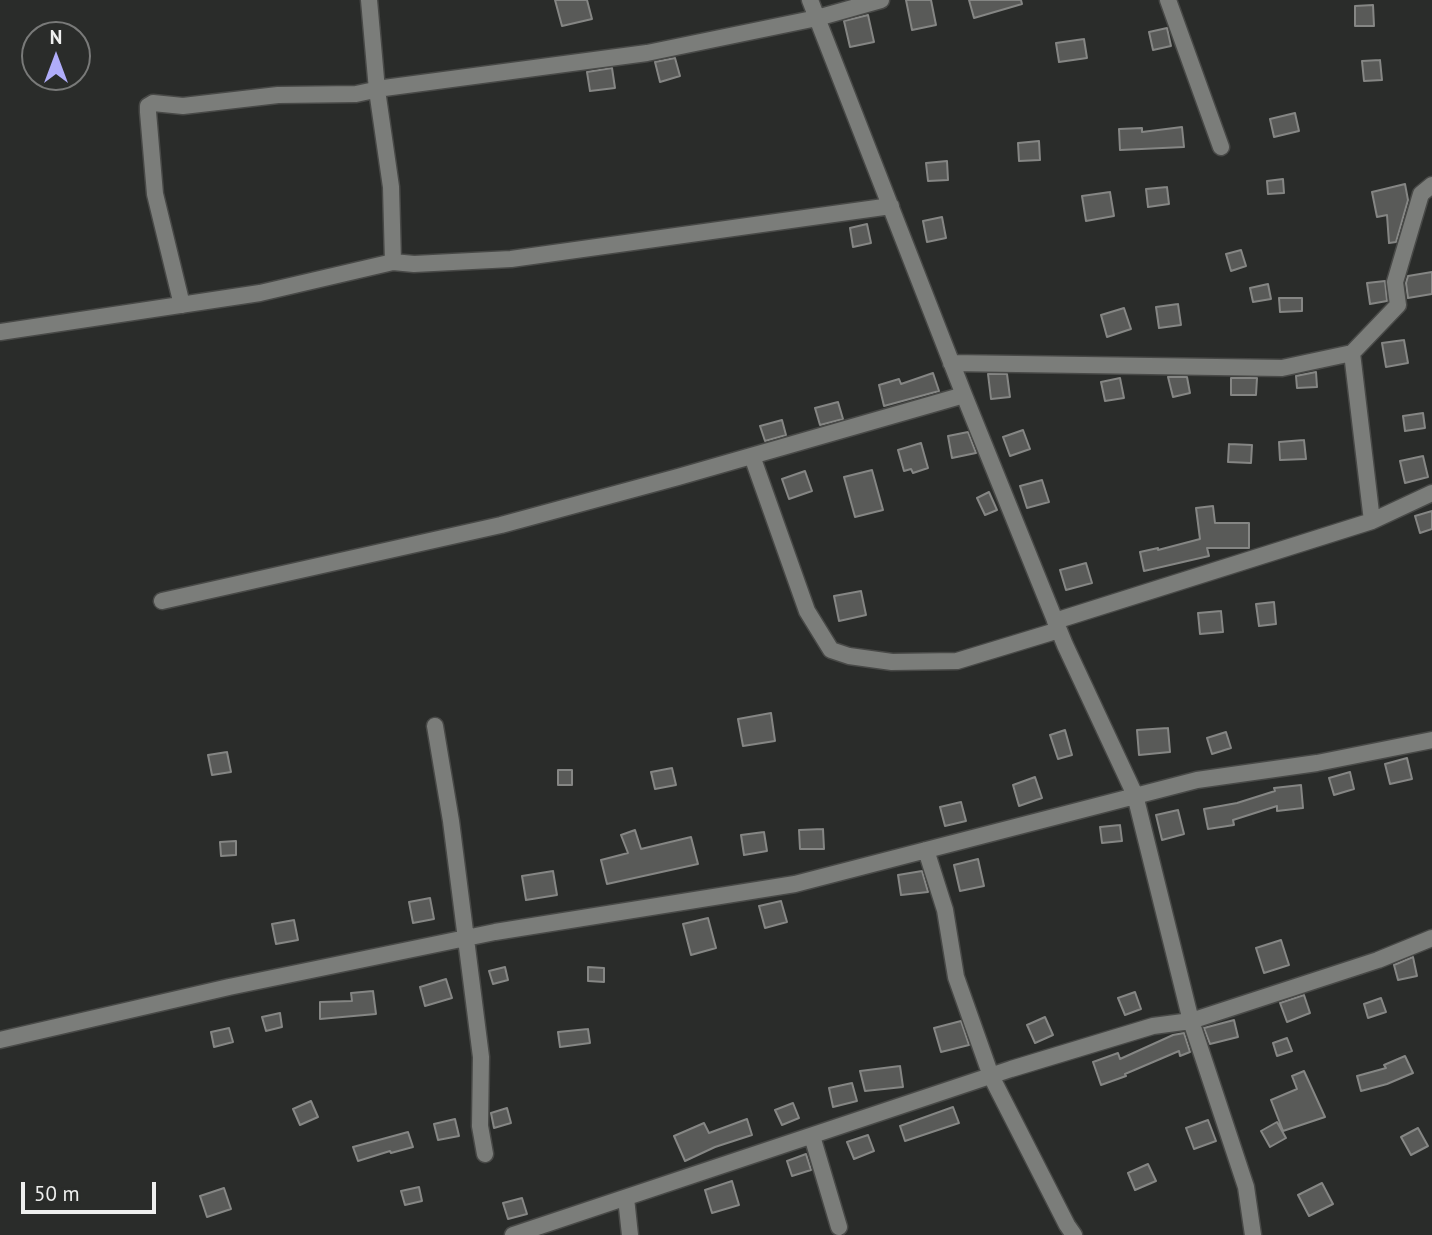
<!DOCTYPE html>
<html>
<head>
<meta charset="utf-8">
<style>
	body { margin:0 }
	#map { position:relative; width:1432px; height:1235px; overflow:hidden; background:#2a2c2a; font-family:"PT Sans",sans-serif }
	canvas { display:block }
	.north { position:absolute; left:21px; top:21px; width:70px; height:70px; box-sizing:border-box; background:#2a2c2a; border:2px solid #797a79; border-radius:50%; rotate:0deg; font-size:19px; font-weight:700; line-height:28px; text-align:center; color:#eff0ef }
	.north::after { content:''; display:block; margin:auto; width:24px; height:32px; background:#b0adfa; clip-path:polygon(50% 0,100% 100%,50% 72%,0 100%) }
	.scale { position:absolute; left:21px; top:1182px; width:135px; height:32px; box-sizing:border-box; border:4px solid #eff0ef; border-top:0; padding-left:9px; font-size:21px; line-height:24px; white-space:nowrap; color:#eff0ef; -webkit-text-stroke:5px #2a2c2a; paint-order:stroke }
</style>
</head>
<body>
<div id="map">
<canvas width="1432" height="1235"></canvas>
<div class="north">N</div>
<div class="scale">50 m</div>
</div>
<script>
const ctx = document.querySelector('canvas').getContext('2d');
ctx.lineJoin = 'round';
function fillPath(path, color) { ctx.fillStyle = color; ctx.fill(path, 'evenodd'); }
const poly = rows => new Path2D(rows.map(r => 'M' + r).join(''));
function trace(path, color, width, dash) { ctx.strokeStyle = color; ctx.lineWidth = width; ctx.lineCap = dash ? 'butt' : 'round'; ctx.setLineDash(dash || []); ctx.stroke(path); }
const building = poly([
	[555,0,587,0,592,19,562,26,555,0],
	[906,0,931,0,936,25,912,30,906,0],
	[969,0,1021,0,1022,4,974,18,969,0],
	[1373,5,1374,26,1355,26,1355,6,1373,5],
	[868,15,874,42,850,47,844,21,868,15],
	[1167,28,1171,46,1153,50,1149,32,1167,28],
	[1084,39,1087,58,1059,62,1056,43,1084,39],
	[675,58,680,76,660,82,655,62,675,58],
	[1380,60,1382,80,1364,81,1362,61,1380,60],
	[612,68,615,88,590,91,587,72,612,68],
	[1295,113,1299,131,1274,137,1270,119,1295,113],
	[1182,127,1184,147,1120,150,1119,129,1142,128,1142,132,1182,127],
	[1039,141,1040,160,1019,161,1018,143,1039,141],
	[947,161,948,180,928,181,926,163,947,161],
	[1283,179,1284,193,1268,194,1267,181,1283,179],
	[1405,184,1408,200,1396,242,1389,243,1387,215,1377,217,1372,192,1405,184],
	[1167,187,1169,204,1148,207,1146,189,1167,187],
	[1110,192,1114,216,1086,221,1082,196,1110,192],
	[942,217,946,238,927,242,923,221,942,217],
	[867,224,871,243,853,247,850,228,867,224],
	[1241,250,1246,266,1231,271,1226,254,1241,250],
	[1432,272,1432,294,1408,298,1406,283,1408,276,1432,272],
	[1385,281,1387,301,1370,304,1367,283,1385,281],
	[1268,284,1271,299,1253,302,1250,288,1268,284],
	[1279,298,1302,298,1302,311,1280,312,1279,298],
	[1178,304,1181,325,1159,328,1156,307,1178,304],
	[1124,308,1131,329,1107,337,1101,315,1124,308],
	[1404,340,1408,363,1386,367,1382,343,1404,340],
	[1316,372,1317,387,1297,388,1296,376,1316,372],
	[933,373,939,391,884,406,879,385,899,379,901,384,933,373],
	[988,374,1007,374,1010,397,991,399,988,374],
	[1168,377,1187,377,1190,393,1173,397,1168,377],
	[1120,378,1124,398,1105,401,1101,382,1120,378],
	[1231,378,1257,378,1256,395,1231,395,1231,378],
	[838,402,843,419,820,425,815,408,838,402],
	[1423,413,1425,428,1405,431,1403,416,1423,413],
	[782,420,786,435,765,441,760,426,782,420],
	[1023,430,1030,449,1010,456,1003,437,1023,430],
	[968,432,976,453,952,458,948,436,968,432],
	[1304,440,1306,459,1280,460,1279,442,1304,440],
	[921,443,928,468,913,473,911,469,904,471,898,450,921,443],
	[1229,444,1252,445,1251,463,1228,462,1229,444],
	[1423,456,1428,477,1405,483,1400,461,1423,456],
	[872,470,883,510,855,517,844,477,872,470],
	[805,471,812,491,789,499,782,479,805,471],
	[1042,480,1049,502,1027,508,1020,486,1042,480],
	[989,492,997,510,985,515,977,498,989,492],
	[1213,506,1215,523,1249,523,1249,548,1207,548,1209,556,1144,571,1140,552,1158,548,1158,550,1200,539,1196,508,1213,506],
	[1432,511,1432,529,1420,533,1415,516,1432,511],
	[1086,563,1092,583,1066,590,1060,570,1086,563],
	[861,591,866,615,839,621,834,596,861,591],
	[1274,602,1276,624,1259,626,1256,604,1274,602],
	[1221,611,1223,632,1200,634,1198,613,1221,611],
	[771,713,775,741,743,746,738,719,771,713],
	[1168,728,1170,752,1139,755,1137,730,1168,728],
	[1065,730,1072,755,1058,759,1050,735,1065,730],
	[1226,732,1231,748,1212,754,1207,738,1226,732],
	[227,752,231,772,212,775,208,755,227,752],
	[1407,758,1412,779,1390,784,1385,764,1407,758],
	[672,768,676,785,655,789,651,772,672,768],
	[558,770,572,770,572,785,558,785,558,770],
	[1350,772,1354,789,1334,795,1329,778,1350,772],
	[1035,777,1042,798,1019,806,1013,785,1035,777],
	[1301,785,1303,808,1277,811,1277,806,1233,820,1234,825,1208,829,1204,809,1237,803,1275,791,1274,788,1301,785],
	[961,802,966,821,945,826,940,807,961,802],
	[1178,810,1184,834,1162,840,1156,815,1178,810],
	[1120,825,1122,841,1102,843,1100,827,1120,825],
	[823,829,824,849,800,849,799,830,823,829],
	[635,830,641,849,691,837,698,864,607,884,601,860,628,853,621,835,635,830],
	[764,832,767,851,744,855,741,835,764,832],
	[236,841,236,855,221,856,220,842,236,841],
	[978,859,984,886,960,891,954,865,978,859],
	[553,871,557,895,526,900,522,876,553,871],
	[922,871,928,892,901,895,898,875,922,871],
	[430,898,434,919,413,923,409,902,430,898],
	[781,901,787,922,765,928,759,906,781,901],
	[708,918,716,948,691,955,683,924,708,918],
	[294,920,298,940,276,944,272,924,294,920],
	[1281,940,1289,965,1264,973,1256,948,1281,940],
	[1413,957,1417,976,1398,980,1394,965,1413,957],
	[505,967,508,980,493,984,489,971,505,967],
	[588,967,604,968,604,982,588,981,588,967],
	[446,979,452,998,425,1006,420,987,446,979],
	[373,991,376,1014,320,1019,320,1002,352,1001,351,993,373,991],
	[1135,992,1141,1009,1125,1015,1118,998,1135,992],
	[1304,995,1310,1013,1287,1022,1280,1003,1304,995],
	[1381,998,1386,1012,1368,1018,1364,1004,1381,998],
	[280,1013,282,1027,266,1031,262,1017,280,1013],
	[1045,1017,1053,1035,1035,1043,1027,1025,1045,1017],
	[1234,1020,1238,1037,1210,1044,1204,1028,1234,1020],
	[961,1021,969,1045,941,1052,934,1028,961,1021],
	[229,1028,233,1042,214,1047,211,1032,229,1028],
	[588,1029,590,1043,560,1047,558,1032,588,1029],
	[1184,1033,1190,1052,1180,1056,1179,1051,1125,1074,1126,1076,1101,1085,1093,1062,1118,1053,1120,1059,1173,1035,1184,1033],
	[1287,1038,1292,1051,1277,1056,1273,1043,1287,1038],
	[1405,1056,1413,1073,1387,1084,1361,1091,1357,1076,1386,1068,1384,1065,1405,1056],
	[900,1066,903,1087,865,1091,860,1071,900,1066],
	[1304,1071,1325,1117,1283,1131,1271,1100,1297,1089,1292,1076,1304,1071],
	[852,1083,857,1101,833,1107,829,1088,852,1083],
	[311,1101,318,1117,300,1125,293,1109,311,1101],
	[793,1103,799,1118,782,1125,775,1110,793,1103],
	[953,1107,959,1123,905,1141,900,1126,953,1107],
	[507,1108,511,1123,494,1128,491,1113,507,1108],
	[455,1119,459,1136,438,1140,434,1124,455,1119],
	[747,1119,752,1135,715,1147,685,1161,674,1136,704,1123,709,1133,747,1119],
	[1208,1120,1216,1141,1194,1149,1186,1128,1208,1120],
	[1277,1122,1286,1138,1270,1147,1261,1131,1277,1122],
	[1418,1128,1428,1146,1411,1155,1401,1137,1418,1128],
	[408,1132,413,1147,391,1153,390,1151,358,1161,353,1147,408,1132],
	[868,1135,874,1151,854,1159,847,1142,868,1135],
	[806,1154,811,1170,792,1176,787,1161,806,1154],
	[1148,1164,1156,1181,1135,1190,1128,1173,1148,1164],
	[732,1181,739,1205,712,1213,705,1190,732,1181],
	[1322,1183,1333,1204,1309,1216,1298,1195,1322,1183],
	[419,1187,422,1201,405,1205,401,1191,419,1187],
	[224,1188,231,1209,207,1217,200,1196,224,1188],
	[522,1198,527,1214,508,1219,503,1203,522,1198]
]);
const minor = poly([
	[369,0,377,90,391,187,393,262],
	[810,0,964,395,1065,645,1135,795,1191,1021,1246,1187,1253,1235],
	[1168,0,1221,147],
	[182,305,155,194,148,112,148,106,153,103,183,106,278,95,356,94,384,88,647,53,817,18,881,0],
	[0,332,260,293,393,262,414,264,511,259,891,206],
	[1352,353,1372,521],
	[951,363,1282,368,1352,353,1398,305,1395,282,1421,194,1432,185],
	[752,456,807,611,831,650,849,656,892,662,957,661,1059,630],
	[162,601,501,525,678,477,964,395],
	[1055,621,1372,521,1432,493],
	[435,726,451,821,481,1057,480,1126,485,1154],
	[926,850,945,910,956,977,991,1076,1067,1225,1074,1235],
	[0,1040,229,987,495,932,795,884,1197,780,1317,763,1432,740],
	[812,1136,839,1227],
	[626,1198,630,1235],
	[513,1235,1011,1069,1153,1026,1191,1021,1378,960,1432,938]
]);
fillPath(building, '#595a58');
trace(building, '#858684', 2);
trace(minor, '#484947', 19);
trace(minor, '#7b7d7a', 16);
</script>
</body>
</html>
